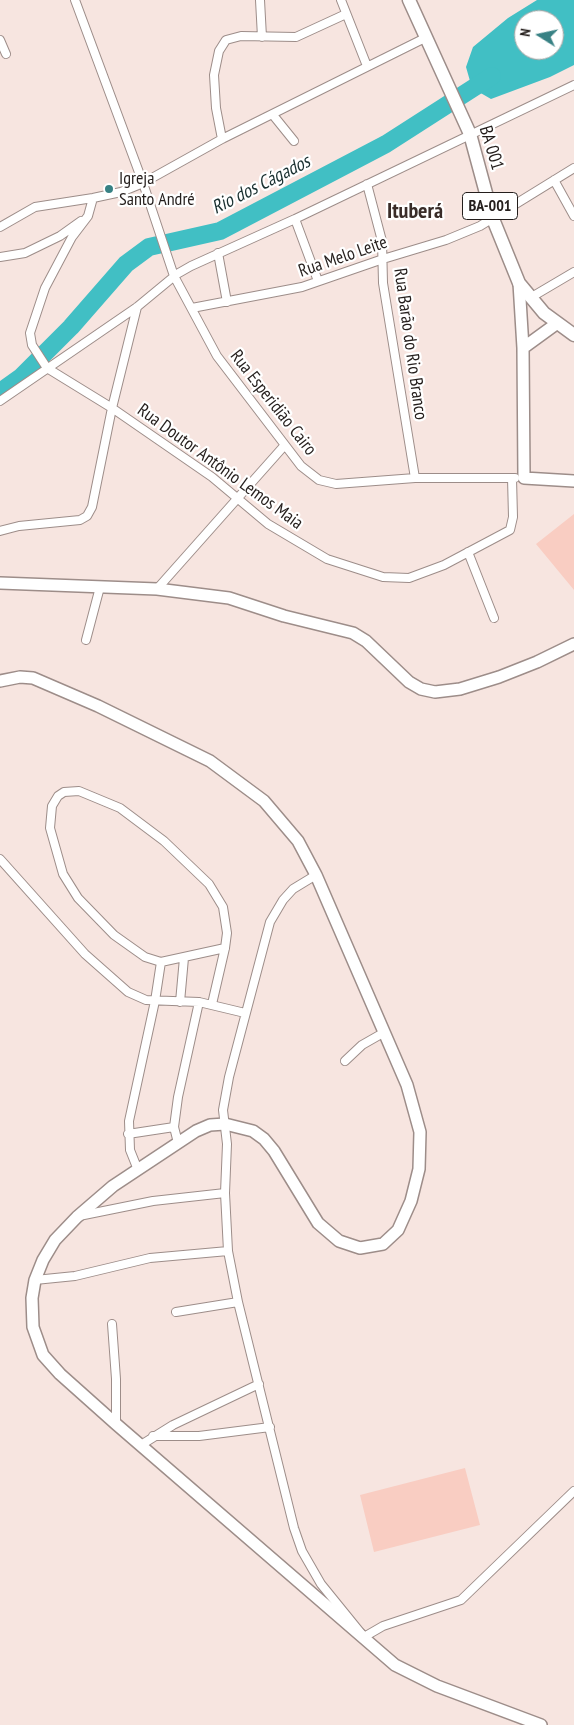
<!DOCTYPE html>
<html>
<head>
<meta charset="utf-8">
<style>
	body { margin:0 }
	#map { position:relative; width:574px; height:1725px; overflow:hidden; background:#f7e5e0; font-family:"PT Sans Narrow",sans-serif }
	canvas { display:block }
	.north { position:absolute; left:514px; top:10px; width:50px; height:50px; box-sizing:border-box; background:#fff; border:1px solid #a7a5a4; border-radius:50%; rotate:280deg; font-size:14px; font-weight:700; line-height:20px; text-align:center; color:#241e1c }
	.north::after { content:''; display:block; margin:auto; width:18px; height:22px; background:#388184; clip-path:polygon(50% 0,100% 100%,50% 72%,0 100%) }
</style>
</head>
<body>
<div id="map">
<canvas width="574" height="1725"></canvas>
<div class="north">N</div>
</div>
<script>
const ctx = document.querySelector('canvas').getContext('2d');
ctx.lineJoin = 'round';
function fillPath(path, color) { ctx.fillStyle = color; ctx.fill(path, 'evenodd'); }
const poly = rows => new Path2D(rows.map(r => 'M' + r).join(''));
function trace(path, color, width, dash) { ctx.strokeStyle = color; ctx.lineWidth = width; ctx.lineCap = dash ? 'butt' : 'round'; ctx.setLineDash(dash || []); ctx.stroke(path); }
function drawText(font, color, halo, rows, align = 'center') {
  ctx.font = font + ' "PT Sans Narrow",sans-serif'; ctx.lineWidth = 4.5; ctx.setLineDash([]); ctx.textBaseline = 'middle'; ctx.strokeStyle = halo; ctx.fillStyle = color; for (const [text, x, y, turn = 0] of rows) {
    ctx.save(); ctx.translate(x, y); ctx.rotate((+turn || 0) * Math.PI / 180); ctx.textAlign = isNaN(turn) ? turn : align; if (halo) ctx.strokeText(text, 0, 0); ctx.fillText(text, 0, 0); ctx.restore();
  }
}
const green = poly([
	[574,514,574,590,536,544],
	[465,1468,480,1525,374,1552,360,1495]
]);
const water = poly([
	[537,0,574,0,574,65,550,77,491,99,472,88,466,67,473,47,508,18],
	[524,20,554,20,554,50,524,50]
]);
const river = poly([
	[0,392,21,377,71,327,126,264,149,247,220,231,386,144,492,76]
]);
const street = poly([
	[75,0,143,183,174,276,217,356,301,466,319,480,336,484,415,478,515,478],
	[260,0,262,37],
	[341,0,367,66],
	[0,40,6,54],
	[273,115,294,141],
	[222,139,216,108,214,75,219,51,226,40,241,36,296,37,346,14],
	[554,180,574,216],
	[367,184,382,241,383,283,415,478],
	[93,198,88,216,72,237,45,288,30,333,32,345,47,368,112,408,212,477,268,524,327,559,383,577,409,578,444,565,510,530,513,517,512,478],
	[295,219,318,281],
	[0,227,35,207,93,198,121,192,143,183,222,139,427,37],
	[218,253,227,302],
	[0,257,25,253,60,236,81,221],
	[530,298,574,272],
	[192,308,302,287,383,259,446,240,480,226,574,168],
	[0,401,137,307,177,274,191,266,295,219,574,85],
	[0,531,19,526,80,520,87,516,92,507,112,408,137,307],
	[468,552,494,618],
	[157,589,284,446],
	[86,640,100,587],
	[0,859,85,954,128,992,146,1000,199,1002,245,1013],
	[316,875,293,889,283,900,270,922,229,1077,223,1110,227,1144,225,1193,228,1251,238,1302,294,1528,302,1551,321,1584,364,1637,383,1626,461,1600,574,1491],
	[180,1002,184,958],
	[212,1004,225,948,227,933,223,907,209,884,164,841,120,808,79,791,64,792,58,796,52,806,50,828,63,874,78,898,114,935,145,957,161,962,225,948],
	[345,1061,362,1045,383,1033],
	[128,1134,174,1127],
	[178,1143,174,1127,178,1097,199,1002],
	[138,1170,130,1150,129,1121,155,1001,161,962],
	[79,1216,153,1201,225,1193],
	[35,1280,75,1276,150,1258,228,1251],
	[176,1312,238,1302],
	[112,1324,116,1379,116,1424],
	[153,1436,199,1436,270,1427],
	[141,1445,173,1425,259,1384]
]);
const secondary = poly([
	[519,283,523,348,524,478,574,481],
	[523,348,556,324],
	[0,583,157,589,229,598,284,616,353,633,366,641,409,682,421,689,435,692,460,689,499,677,537,662,574,644],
	[0,681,20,677,33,678,98,706,210,761,264,801,298,841,316,875,407,1085,420,1132,419,1169,411,1201,398,1230,383,1244,360,1248,339,1241,318,1223,274,1151,264,1139,253,1131,225,1124,210,1125,196,1131,113,1186,77,1217,55,1240,43,1260,35,1280,32,1298,33,1327,43,1355,60,1374,116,1424,395,1665,437,1686,541,1725]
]);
const primary = poly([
	[409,0,470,134,493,219,519,283,544,313,574,335]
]);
const markers = [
	[109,189,5,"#388184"]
];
const shields = [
	[490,206,55]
];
const shieldNames = [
	["BA-001",490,206]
];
const streetNames = [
	["BA 001",491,148,73],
	["Rua Melo Leite",343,257,-19],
	["Rua Barão do Rio Branco",410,344,82],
	["Rua Esperidião Cairo",273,403,52],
	["Rua Doutor Antônio Lemos Maia",220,467,36]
];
const poiNames = [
	["Igreja",119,179],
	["Santo André",119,200]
];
const waterNames = [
	["Rio dos Cágados",261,185,-27]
];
const districtNames = [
	["Ituberá",415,212]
];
fillPath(green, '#f9cdc2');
fillPath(water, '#41bfc4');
trace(river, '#41bfc4', 18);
trace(street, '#9d8d89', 10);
trace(secondary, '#9d8d89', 14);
trace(primary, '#9d8d89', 15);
trace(street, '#fff', 8);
trace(secondary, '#fff', 11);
trace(primary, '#fff', 12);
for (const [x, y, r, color] of markers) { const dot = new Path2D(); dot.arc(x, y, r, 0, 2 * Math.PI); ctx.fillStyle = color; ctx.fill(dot); trace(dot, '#fff', 2); }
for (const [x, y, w] of shields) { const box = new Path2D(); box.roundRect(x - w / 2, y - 13.5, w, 27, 4); ctx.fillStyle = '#fff'; ctx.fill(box); trace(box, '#241e1c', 1); }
drawText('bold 16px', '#241e1c', null, shieldNames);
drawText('18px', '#241e1c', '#fff', streetNames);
drawText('18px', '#241e1c', '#fff', poiNames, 'left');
drawText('italic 19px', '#1a3030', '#fff', waterNames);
drawText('bold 22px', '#392c28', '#fff', districtNames);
</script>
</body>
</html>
